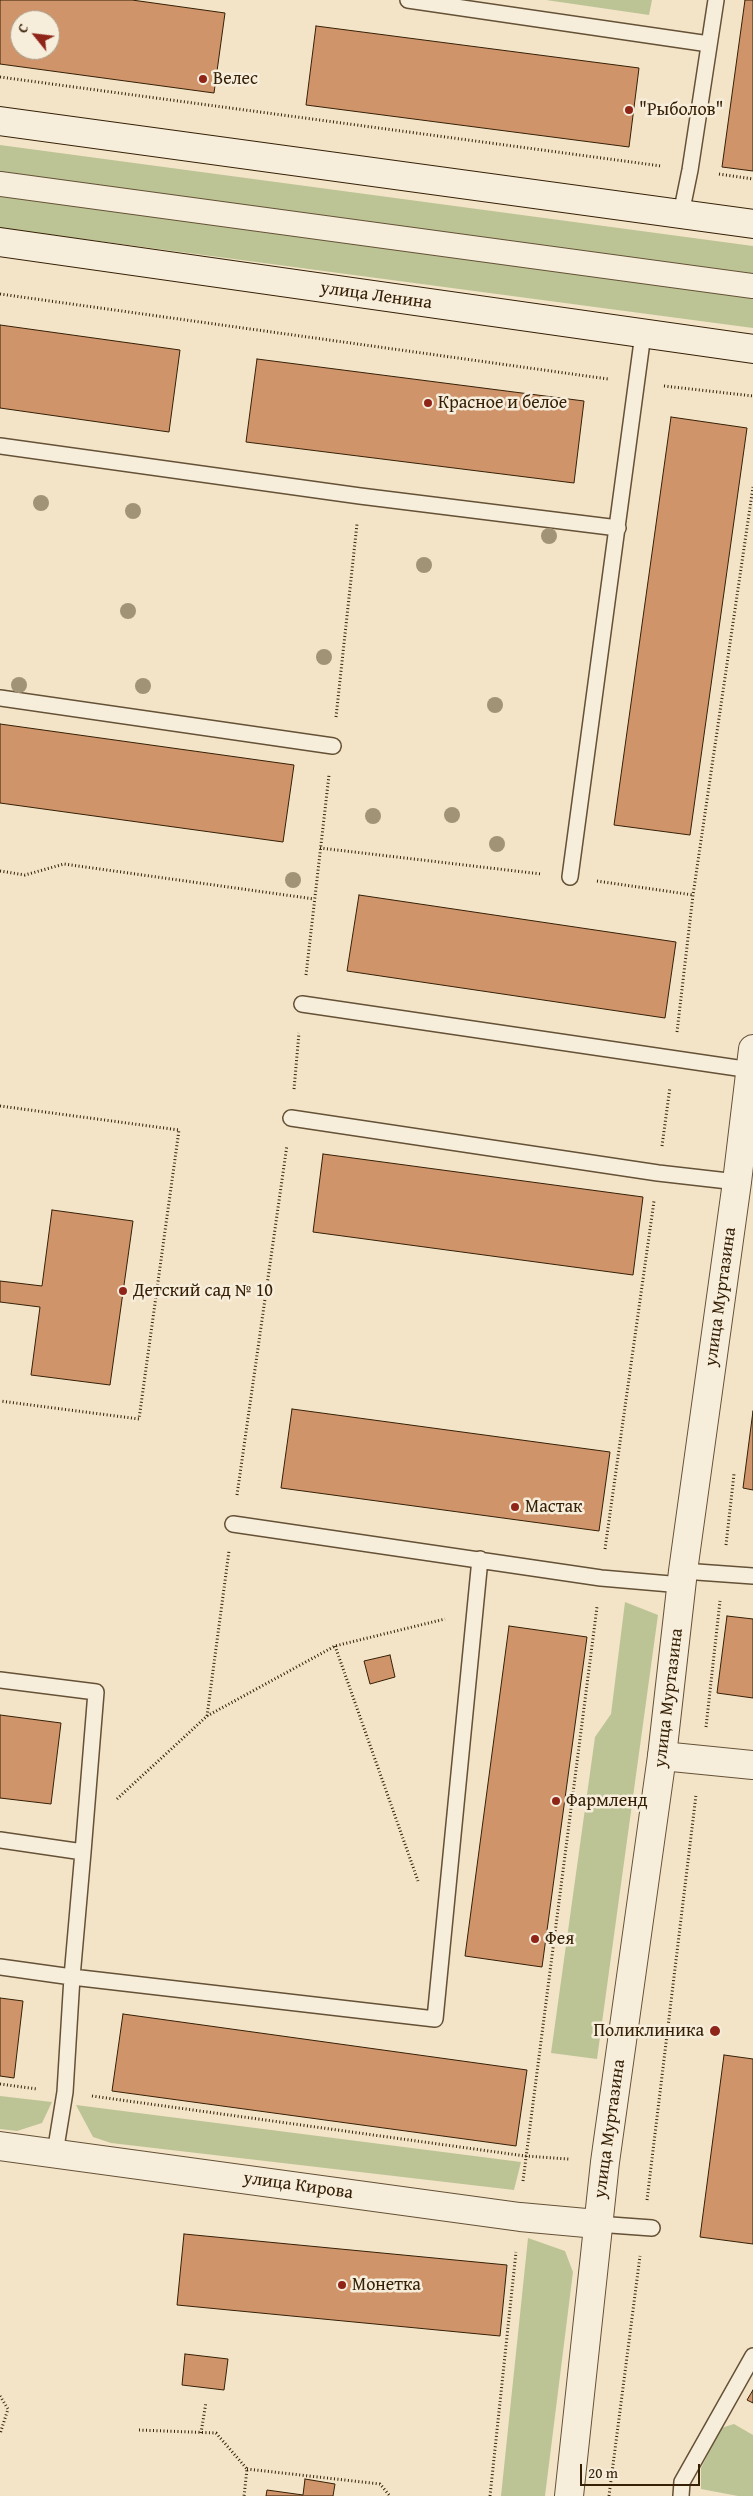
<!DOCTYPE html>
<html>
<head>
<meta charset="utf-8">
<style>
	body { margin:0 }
	#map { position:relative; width:753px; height:2496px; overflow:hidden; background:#f3e4c8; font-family:"Gentium Book Plus",serif }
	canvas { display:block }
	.north { position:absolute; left:10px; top:10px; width:50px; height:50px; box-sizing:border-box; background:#f7eddb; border:1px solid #a99b86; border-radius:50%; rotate:299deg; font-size:14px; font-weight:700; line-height:20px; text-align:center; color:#352006 }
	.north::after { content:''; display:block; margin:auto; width:18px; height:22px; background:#8f2418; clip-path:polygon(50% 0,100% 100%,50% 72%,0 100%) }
	.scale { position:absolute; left:580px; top:2464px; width:120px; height:22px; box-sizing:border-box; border:2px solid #352006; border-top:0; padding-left:6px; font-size:15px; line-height:18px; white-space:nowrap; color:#352006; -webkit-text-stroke:4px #f7eddb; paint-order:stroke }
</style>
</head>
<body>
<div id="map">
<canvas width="753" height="2496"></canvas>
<div class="north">С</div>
<div class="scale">20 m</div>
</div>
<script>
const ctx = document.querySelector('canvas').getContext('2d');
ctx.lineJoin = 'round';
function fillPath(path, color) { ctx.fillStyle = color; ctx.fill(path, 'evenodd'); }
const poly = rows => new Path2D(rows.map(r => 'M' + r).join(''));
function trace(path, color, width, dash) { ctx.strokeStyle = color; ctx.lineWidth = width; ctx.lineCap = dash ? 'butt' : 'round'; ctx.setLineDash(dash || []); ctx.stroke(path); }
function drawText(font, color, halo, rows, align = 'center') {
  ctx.font = font + ' "Gentium Book Plus",serif'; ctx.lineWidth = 5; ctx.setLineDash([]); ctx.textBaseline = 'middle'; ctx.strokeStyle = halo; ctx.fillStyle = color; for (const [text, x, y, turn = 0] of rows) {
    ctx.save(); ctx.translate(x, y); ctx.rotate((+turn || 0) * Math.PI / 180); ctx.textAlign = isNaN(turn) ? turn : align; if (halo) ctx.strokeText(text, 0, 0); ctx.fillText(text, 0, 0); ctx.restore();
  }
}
const green = poly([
	[546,0,652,0,649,15],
	[0,145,753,246,753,276,0,176],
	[0,195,753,295,753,328,0,228],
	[625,1602,658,1615,597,2059,551,2053,595,1737,611,1714],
	[0,2096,52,2102,42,2123,17,2131,0,2129],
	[76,2105,521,2162,514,2190,111,2143,93,2137],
	[528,2238,565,2251,573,2272,545,2496,501,2496],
	[734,2424,753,2435,753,2496,738,2496,701,2489,701,2468,721,2428]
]);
const building = poly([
	[0,0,132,0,225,13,214,93,0,64,0,0],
	[20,20,50,20,50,50,20,50,20,20],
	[745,0,753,0,753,171,722,167,745,0],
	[316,26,639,68,629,147,306,105,316,26],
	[0,325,180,350,169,432,0,408,0,325],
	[257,359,584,401,574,483,246,442,257,359],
	[671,417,747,428,690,835,614,825,671,417],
	[0,724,294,765,283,842,0,803,0,724],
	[359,895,676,942,665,1018,347,971,359,895],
	[323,1154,643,1197,633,1275,313,1232,323,1154],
	[52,1210,133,1221,110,1385,31,1375,40,1307,0,1302,0,1281,42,1286,52,1210],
	[292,1409,610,1452,599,1531,281,1488,292,1409],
	[753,1411,753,1490,743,1488,753,1411],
	[727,1616,753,1619,753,1698,717,1693,727,1616],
	[509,1626,587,1637,542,1967,465,1956,509,1626],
	[390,1655,395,1677,370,1684,364,1661,390,1655],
	[0,1715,61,1723,51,1804,0,1798,0,1715],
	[0,1998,23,2001,14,2078,0,2076,0,1998],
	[123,2014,527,2070,516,2146,112,2091,123,2014],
	[724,2055,753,2059,753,2244,700,2237,724,2055],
	[184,2234,507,2265,500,2336,177,2305,184,2234],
	[185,2354,228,2359,224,2390,182,2385,185,2354],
	[753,2390,753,2403,747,2400,753,2390],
	[305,2479,335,2484,333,2496,266,2496,267,2490,303,2495,305,2479]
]);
const path = poly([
	[0,77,661,166],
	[719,174,753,179],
	[0,294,608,379],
	[664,386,753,396],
	[336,717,357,524],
	[320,848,541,874],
	[0,871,25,875,64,864,314,899],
	[597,881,693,895],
	[306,975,329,775],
	[677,1032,693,895,753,487],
	[294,1089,299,1033],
	[0,1106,179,1130,139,1419,0,1401],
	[662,1146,670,1087],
	[237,1495,287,1145],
	[726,1545,734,1474],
	[605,1549,654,1201],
	[335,1646,418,1881],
	[207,1716,335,1646,445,1619],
	[706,1727,720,1601],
	[117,1799,207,1716,229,1551],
	[0,2084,37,2089],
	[92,2096,525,2156,569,2159],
	[523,2181,597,1607],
	[647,2200,696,1795],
	[0,2396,8,2409,0,2434],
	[139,2430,216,2433,247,2469,244,2496],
	[201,2433,206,2402],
	[247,2469,380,2484,390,2496],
	[490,2496,516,2252],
	[609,2496,640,2256]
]);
const service = poly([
	[408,0,709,44],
	[681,214,690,170,716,0],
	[0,446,360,496,618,528],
	[0,698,333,746],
	[570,877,643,334],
	[302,1004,751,1070],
	[291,1118,658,1173,737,1182],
	[233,1524,601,1578,682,1585],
	[683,1571,753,1576],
	[0,1680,96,1692,83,1852],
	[0,1840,83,1852,72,1977,435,2019,480,1559],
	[0,1967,72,1977,65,2092,55,2153],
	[597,2224,652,2228],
	[681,2496,682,2482,753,2356]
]);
const pedestrian = poly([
	[0,184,753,286]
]);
const minor = poly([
	[662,1756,753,1765],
	[0,2146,520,2217,597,2224]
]);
const tertiary = poly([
	[569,2496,605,2162,662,1756,683,1571,737,1182,753,1049]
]);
const secondary = poly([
	[0,121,753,224],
	[0,242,753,349]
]);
const trees = [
	[41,503],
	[133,511],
	[549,536],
	[424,565],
	[128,611],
	[324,657],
	[19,685],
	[143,686],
	[495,705],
	[452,815],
	[373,816],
	[497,844],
	[293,880]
];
const markers = [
	[203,79,5,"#8f2418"],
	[629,110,5,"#8f2418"],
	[428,403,5,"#8f2418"],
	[123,1291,5,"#8f2418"],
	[515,1507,5,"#8f2418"],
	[556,1801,5,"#8f2418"],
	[535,1939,5,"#8f2418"],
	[715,2031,6,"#8f2418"],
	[342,2285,5,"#8f2418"]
];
const poiNames = [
	["Велес",213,79],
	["\"Рыболов\"",639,110],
	["Красное и белое",438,403],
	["Детский сад № 10",133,1291],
	["Мастак",525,1507],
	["Фармленд",566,1801],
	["Фея",545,1939],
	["Поликлиника",704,2031,"right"],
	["Монетка",352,2285]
];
const streetNames = [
	["улица Ленина",376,296,8],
	["улица Муртазина",721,1297,-82],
	["улица Муртазина",669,1698,-83],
	["улица Муртазина",610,2129,-82],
	["улица Кирова",298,2186,8]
];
fillPath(green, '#bcc495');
fillPath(building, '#d0946b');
trace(building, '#352006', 1);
trace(service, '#645136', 18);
trace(pedestrian, '#645136', 26);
trace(minor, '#645136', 30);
trace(tertiary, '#645136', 30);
trace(secondary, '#352006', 30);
trace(path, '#352006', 3, [1, 2.5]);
trace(service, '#f7eddb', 15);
trace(pedestrian, '#f7eddb', 24);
trace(minor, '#f7eddb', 28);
trace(tertiary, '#f7eddb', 28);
trace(secondary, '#f7eddb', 28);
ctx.fillStyle = '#a19375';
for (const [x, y] of trees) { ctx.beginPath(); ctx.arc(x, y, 8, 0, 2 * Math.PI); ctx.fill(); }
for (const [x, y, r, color] of markers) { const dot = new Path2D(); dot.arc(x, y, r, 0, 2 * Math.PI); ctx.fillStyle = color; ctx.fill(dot); trace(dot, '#f7eddb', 2); }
drawText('18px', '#352006', '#f7eddb', poiNames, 'left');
drawText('18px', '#352006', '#f7eddb', streetNames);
</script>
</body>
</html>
